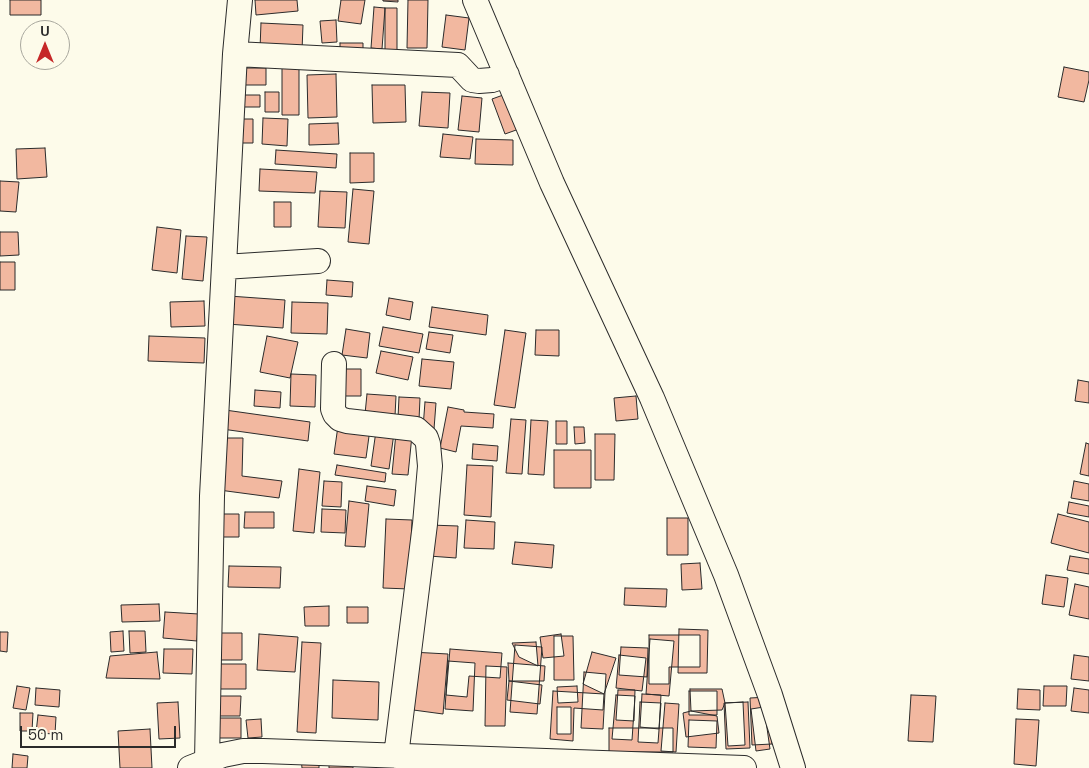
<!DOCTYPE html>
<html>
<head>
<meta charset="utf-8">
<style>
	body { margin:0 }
	#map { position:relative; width:1089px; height:768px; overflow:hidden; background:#fdfbea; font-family:"Space Grotesk",sans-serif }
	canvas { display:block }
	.north { position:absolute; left:20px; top:20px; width:50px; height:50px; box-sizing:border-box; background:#fdfbea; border:1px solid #a9a89e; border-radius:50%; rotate:0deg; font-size:14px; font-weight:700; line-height:20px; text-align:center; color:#2b2b2b }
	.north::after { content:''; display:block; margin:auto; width:18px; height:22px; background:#c62828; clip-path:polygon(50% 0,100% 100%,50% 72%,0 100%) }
	.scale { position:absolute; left:20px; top:726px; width:156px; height:22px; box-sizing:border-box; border:2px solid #2b2b2b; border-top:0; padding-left:6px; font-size:15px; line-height:18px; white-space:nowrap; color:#2b2b2b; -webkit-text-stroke:4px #fdfbea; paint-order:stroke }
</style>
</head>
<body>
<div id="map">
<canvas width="1089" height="768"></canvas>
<div class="north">U</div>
<div class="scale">50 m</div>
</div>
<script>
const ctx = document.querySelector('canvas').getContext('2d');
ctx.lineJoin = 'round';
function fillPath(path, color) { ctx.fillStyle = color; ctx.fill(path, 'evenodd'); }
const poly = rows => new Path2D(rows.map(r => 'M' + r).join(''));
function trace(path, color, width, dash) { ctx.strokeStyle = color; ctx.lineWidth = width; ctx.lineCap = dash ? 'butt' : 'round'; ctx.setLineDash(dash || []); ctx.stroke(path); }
const building = poly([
	[10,0,41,0,41,15,10,15,10,0],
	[255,0,297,0,298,11,256,15,255,0],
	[341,0,365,0,361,24,338,21,341,0],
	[383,0,398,0,398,2,383,1,383,0],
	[408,0,428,0,427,48,407,48,408,0],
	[374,7,385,8,382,49,371,48,374,7],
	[385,8,397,8,397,51,385,51,385,8],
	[446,15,469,18,465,50,442,47,446,15],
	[336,20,337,42,322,43,320,21,336,20],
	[261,23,303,25,302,51,260,49,261,23],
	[340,43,363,43,363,54,340,54,340,43],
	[1064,67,1089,72,1089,80,1084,102,1058,97,1064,67],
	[239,68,266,68,266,85,239,85,239,68],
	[282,68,299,68,299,115,282,115,282,68],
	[336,74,337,117,308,118,307,75,336,74],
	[372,85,405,85,406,122,373,123,372,85],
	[265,92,279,92,279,112,265,112,265,92],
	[422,92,450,93,448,128,419,126,422,92],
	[506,94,519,129,505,134,492,99,506,94],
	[238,95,260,95,260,107,238,107,238,95],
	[462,96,482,98,479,132,458,130,462,96],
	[263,118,288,119,287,146,262,144,263,118],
	[236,119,253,119,253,143,236,143,236,119],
	[338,123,339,144,309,145,309,124,338,123],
	[443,134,473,137,470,159,440,157,443,134],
	[476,139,513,140,513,165,475,164,476,139],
	[45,148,47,177,17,179,16,149,45,148],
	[276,150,337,154,336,168,275,164,276,150],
	[350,153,374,153,374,182,350,183,350,153],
	[260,169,317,172,315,193,259,191,260,169],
	[0,181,19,182,16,212,0,211,0,181],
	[353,189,374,191,369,244,348,242,353,189],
	[320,191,347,192,345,228,318,227,320,191],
	[274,202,291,202,291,227,274,227,274,202],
	[157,227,181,230,177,273,152,270,157,227],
	[0,232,18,232,19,255,0,256,0,232],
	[186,236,207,237,203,281,182,279,186,236],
	[0,262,15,262,15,290,0,290,0,262],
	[327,280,353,282,352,297,326,295,327,280],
	[229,296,285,300,283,328,227,324,229,296],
	[389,298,413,302,410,320,386,315,389,298],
	[204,301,205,326,171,327,170,302,204,301],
	[292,302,328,303,327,334,291,333,292,302],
	[432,307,488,315,486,335,429,327,432,307],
	[383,327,423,334,419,353,379,346,383,327],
	[346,329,370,333,367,358,342,355,346,329],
	[505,330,526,333,515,408,494,405,505,330],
	[536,330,559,330,559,356,535,355,536,330],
	[429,332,453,335,450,353,426,349,429,332],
	[149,336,205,338,204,363,148,361,149,336],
	[267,336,298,342,290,378,260,372,267,336],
	[381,351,413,357,408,380,376,373,381,351],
	[422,359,454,362,451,389,419,386,422,359],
	[342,369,361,369,361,396,342,396,342,369],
	[291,374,316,375,315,407,290,406,291,374],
	[1078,380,1089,382,1089,403,1075,401,1078,380],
	[255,390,281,392,280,408,254,406,255,390],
	[367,394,396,396,395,416,365,414,367,394],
	[636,396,638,419,616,421,614,398,636,396],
	[399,397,420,398,419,420,398,418,399,397],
	[425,402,436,403,434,429,423,428,425,402],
	[448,407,464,410,464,412,494,414,493,428,461,426,456,452,440,448,448,407],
	[225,410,310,422,308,441,222,429,225,410],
	[511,419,526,420,522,474,506,473,511,419],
	[531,420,548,421,544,475,528,474,531,420],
	[556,421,567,421,567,444,556,444,556,421],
	[338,426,370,429,366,458,334,454,338,426],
	[574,427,584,427,585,443,575,444,574,427],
	[376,431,394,433,389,469,371,466,376,431],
	[396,433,412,435,408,475,392,474,396,433],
	[595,434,615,434,614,480,595,480,595,434],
	[220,438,243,438,242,476,282,481,279,498,219,490,220,438],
	[1086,443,1089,444,1089,476,1080,474,1086,443],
	[473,444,498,446,497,461,472,459,473,444],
	[554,450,591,450,591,488,554,488,554,450],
	[337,465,386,473,385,482,335,475,337,465],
	[467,465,493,466,491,517,464,515,467,465],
	[299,469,320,472,314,533,293,531,299,469],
	[324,481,342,482,341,507,322,506,324,481],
	[1074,481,1089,484,1089,501,1071,498,1074,481],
	[367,486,396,490,394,506,365,501,367,486],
	[349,501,369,504,365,547,345,546,349,501],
	[1069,502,1089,506,1089,517,1067,513,1069,502],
	[322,509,346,510,345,533,321,532,322,509],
	[245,512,274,512,274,528,244,528,245,512],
	[220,514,239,514,239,537,220,537,220,514],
	[1058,514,1089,522,1089,553,1051,543,1058,514],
	[667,518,688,518,688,555,667,555,667,518],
	[386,519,412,520,409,589,383,588,386,519],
	[466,520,495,522,494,549,464,548,466,520],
	[430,525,458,526,456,558,429,556,430,525],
	[515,542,554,545,552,568,512,564,515,542],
	[1070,556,1089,559,1089,574,1067,570,1070,556],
	[700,563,702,589,682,590,681,564,700,563],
	[229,566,281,567,280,588,228,587,229,566],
	[1046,575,1068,578,1064,607,1042,604,1046,575],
	[1075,584,1089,587,1089,619,1069,615,1075,584],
	[625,588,667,589,666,607,624,605,625,588],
	[159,604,160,621,122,622,121,605,159,604],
	[329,606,329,626,305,626,304,607,329,606],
	[347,607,368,607,368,623,347,623,347,607],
	[165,612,199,614,197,641,163,638,165,612],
	[679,629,708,630,707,673,678,673,679,629],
	[123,631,124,651,111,652,110,632,123,631],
	[129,631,145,631,146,652,130,653,129,631],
	[0,632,8,632,7,652,0,651,0,632],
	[220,633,242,633,242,660,220,660,220,633],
	[259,634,298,637,295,672,257,670,259,634],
	[561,634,564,656,543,658,540,637,561,634],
	[649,635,700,635,700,667,669,667,669,684,649,684,649,635],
	[554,636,573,636,574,680,554,680,554,636],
	[650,639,674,641,669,696,646,694,650,639],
	[302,642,321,643,316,733,297,732,302,642],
	[536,642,538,666,519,657,512,643,536,642],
	[515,645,542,647,537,714,510,712,515,645],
	[621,647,648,648,647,677,619,675,621,647],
	[164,649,193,649,192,674,163,673,164,649],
	[450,649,502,653,500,678,469,676,467,697,446,695,450,649],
	[157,652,160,679,106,678,110,656,157,652],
	[411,652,448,654,443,714,406,709,411,652],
	[592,652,616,658,604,694,583,684,592,652],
	[619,655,646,658,642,691,616,688,619,655],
	[1074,655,1089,657,1089,681,1071,679,1074,655],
	[448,661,475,663,473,711,445,709,448,661],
	[508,663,545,666,544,681,509,681,508,663],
	[217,664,246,664,246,689,217,689,217,664],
	[486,666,507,667,505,726,485,726,486,666],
	[584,672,606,674,603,729,581,728,584,672],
	[333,680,379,682,378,720,332,718,333,680],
	[509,681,542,685,540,704,507,700,509,681],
	[17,686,30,688,26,710,13,708,17,686],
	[577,686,578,702,558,703,557,687,577,686],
	[1044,686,1067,686,1066,706,1043,706,1044,686],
	[36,688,60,690,59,707,35,705,36,688],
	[1074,688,1089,690,1089,713,1071,711,1074,688],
	[690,689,722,689,725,703,722,710,691,711,690,689],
	[1018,689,1040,690,1040,710,1017,709,1018,689],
	[618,690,635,690,634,721,616,720,618,690],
	[553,691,604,694,603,710,574,708,573,741,550,739,553,691],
	[689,691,717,691,717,715,689,715,689,691],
	[642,694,661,695,659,729,640,727,642,694],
	[616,695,635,696,632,740,612,739,616,695],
	[911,695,936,696,933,742,908,741,911,695],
	[216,696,241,696,240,716,216,716,216,696],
	[769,697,772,744,752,745,750,698,769,697],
	[178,702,180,738,159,739,157,703,178,702],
	[640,702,661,703,658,743,638,742,640,702],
	[743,702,745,745,728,746,725,703,743,702],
	[748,702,750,748,726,749,724,703,748,702],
	[665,703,679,704,676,752,661,751,665,703],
	[557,707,571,707,571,734,557,734,557,707],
	[764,707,770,749,756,751,751,709,764,707],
	[691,711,717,716,719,733,686,737,683,713,691,711],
	[20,713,33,713,32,731,20,731,20,713],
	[38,715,56,717,55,734,36,733,38,715],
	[212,718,241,718,241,738,212,738,212,718],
	[261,719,262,737,248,738,246,720,261,719],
	[1016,719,1039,720,1036,766,1014,764,1016,719],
	[689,720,717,721,716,748,688,747,689,720],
	[609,728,673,728,673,752,609,752,609,728],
	[150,729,152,768,120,768,118,731,150,729],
	[13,754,28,756,27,768,12,768,13,754],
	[319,757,319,768,302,768,301,758,319,757],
	[329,759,353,759,353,768,329,768,329,759]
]);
const minor = poly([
	[475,0,552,183,652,398,726,575,770,695,793,768],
	[235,54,240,0],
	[224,267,318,261],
	[334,364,333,409,335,414,340,419,347,421,416,429,426,438,428,444,430,466,425,524,396,756],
	[207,761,212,496,235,54,458,65,472,80,479,81,492,80,507,75],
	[190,768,223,755,243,751,263,751,744,768]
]);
fillPath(building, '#f2b8a0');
trace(building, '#2b2b2b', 1);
trace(minor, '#2b2b2b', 26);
trace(minor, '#fdfbea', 24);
</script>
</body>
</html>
